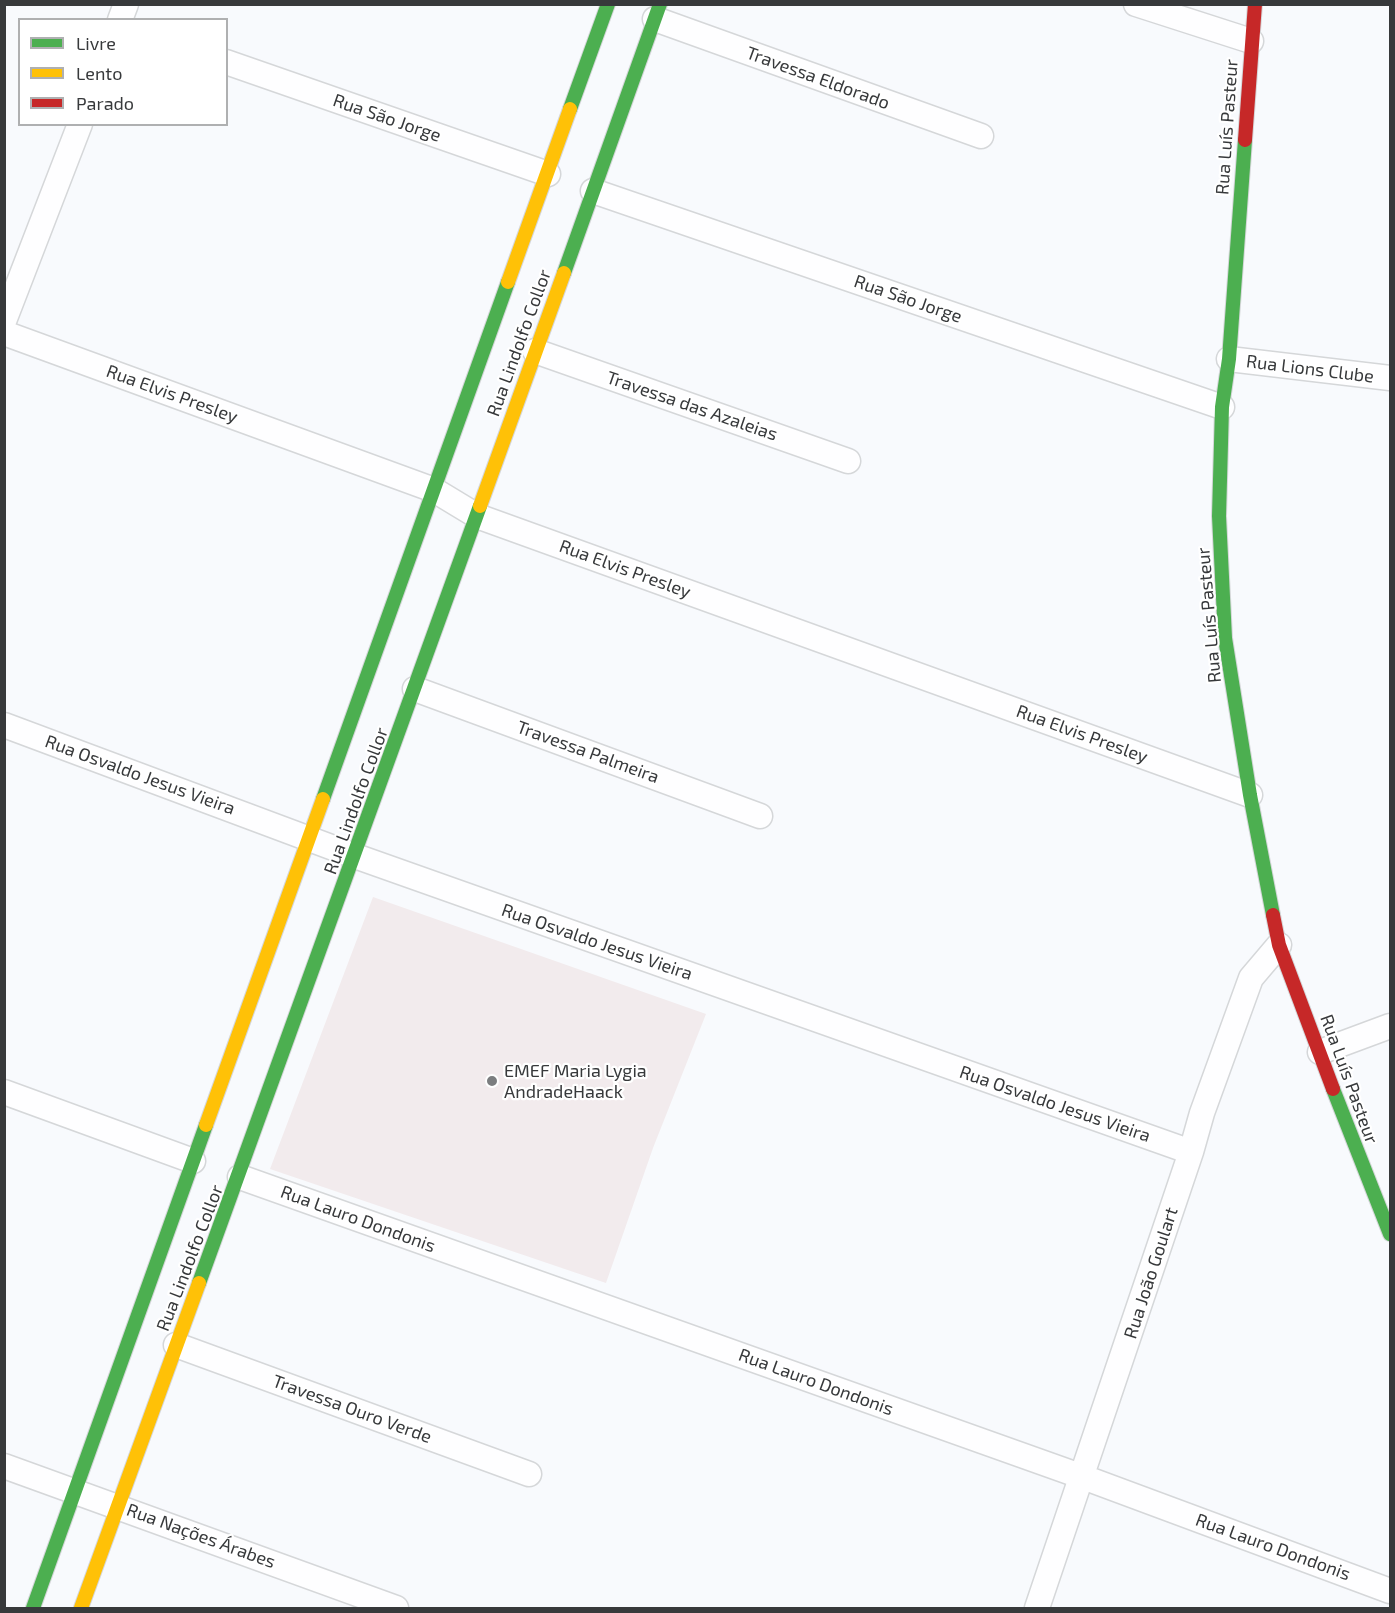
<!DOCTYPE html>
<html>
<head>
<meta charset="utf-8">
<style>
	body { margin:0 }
	#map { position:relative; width:1395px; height:1613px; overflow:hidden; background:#f8fafd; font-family:"Exo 2",sans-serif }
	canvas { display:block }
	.frame { position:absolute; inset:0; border:6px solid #37393b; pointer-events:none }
	.legend { position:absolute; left:18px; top:18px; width:210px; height:108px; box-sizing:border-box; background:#fff; border:2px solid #afb0b1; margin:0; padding:8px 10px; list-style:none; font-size:18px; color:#37393b }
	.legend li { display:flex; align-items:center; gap:12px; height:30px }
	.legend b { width:30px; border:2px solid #afb0b1 }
</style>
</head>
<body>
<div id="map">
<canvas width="1395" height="1613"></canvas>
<div class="frame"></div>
<ul class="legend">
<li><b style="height:8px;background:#4caf50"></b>Livre</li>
<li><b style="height:8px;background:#ffc107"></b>Lento</li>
<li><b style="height:8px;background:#c62828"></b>Parado</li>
</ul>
</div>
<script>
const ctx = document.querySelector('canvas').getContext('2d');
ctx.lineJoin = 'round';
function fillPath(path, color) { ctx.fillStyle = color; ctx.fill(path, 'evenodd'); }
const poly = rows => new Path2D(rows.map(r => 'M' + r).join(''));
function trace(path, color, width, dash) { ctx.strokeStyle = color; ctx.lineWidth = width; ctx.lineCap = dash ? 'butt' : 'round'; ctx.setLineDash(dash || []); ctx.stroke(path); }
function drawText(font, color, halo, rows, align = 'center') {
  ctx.font = font + ' "Exo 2",sans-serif'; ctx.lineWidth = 4.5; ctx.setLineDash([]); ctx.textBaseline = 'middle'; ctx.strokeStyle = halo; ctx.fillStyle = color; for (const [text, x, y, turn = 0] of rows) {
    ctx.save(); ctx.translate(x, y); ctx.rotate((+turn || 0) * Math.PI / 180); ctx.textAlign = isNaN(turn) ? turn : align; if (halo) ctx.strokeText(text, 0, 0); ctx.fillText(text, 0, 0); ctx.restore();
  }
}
const education = poly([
	[373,897,706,1014,653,1148,606,1283,270,1169]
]);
const street = poly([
	[1136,4,1251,41],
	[655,19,981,136],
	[120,20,126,4],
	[226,62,548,174],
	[593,191,1222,407],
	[4,321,80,124],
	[4,333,434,490,477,516,1250,795],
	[535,351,848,461],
	[1229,359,1390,378],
	[415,689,760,816],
	[4,725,355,856,1191,1152],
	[1320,1052,1390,1026],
	[4,1092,193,1161],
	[240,1177,1083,1477,1390,1591],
	[176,1345,529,1474],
	[4,1466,396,1608],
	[1037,1608,1191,1152,1202,1113,1251,978,1279,945]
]);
const fast = poly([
	[570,109,608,4],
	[1245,140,1229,359,1222,407,1219,516,1225,638,1250,795,1273,915],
	[564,273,660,4],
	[323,799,508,282],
	[1333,1089,1390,1234],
	[199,1283,480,506],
	[33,1608,206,1125]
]);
const slow = poly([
	[508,282,570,109],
	[480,506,564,273],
	[206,1125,323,799],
	[81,1608,199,1283]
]);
const jam = poly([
	[1245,140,1255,4],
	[1273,915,1279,945,1333,1089]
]);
const markers = [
	[492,1081,6,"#7b7d7f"]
];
const streetNames = [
	["Travessa Eldorado",818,78,20],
	["Rua São Jorge",387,118,19],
	["Rua Luís Pasteur",1227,127,-86],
	["Rua São Jorge",908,299,19],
	["Rua Lindolfo Collor",519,343,-70],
	["Rua Lions Clube",1310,369,7],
	["Rua Elvis Presley",172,394,20],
	["Travessa das Azaleias",692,406,19],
	["Rua Elvis Presley",625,569,20],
	["Rua Luís Pasteur",1209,615,-95],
	["Rua Elvis Presley",1082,734,20],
	["Travessa Palmeira",588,752,20],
	["Rua Osvaldo Jesus Vieira",140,775,20],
	["Rua Lindolfo Collor",356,801,-70],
	["Rua Osvaldo Jesus Vieira",597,942,19],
	["Rua Luís Pasteur",1349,1079,70],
	["Rua Osvaldo Jesus Vieira",1055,1104,19],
	["Rua Lauro Dondonis",358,1219,20],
	["Rua Lindolfo Collor",190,1258,-69],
	["Rua João Goulart",1151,1273,-72],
	["Rua Lauro Dondonis",816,1382,20],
	["Travessa Ouro Verde",352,1409,20],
	["Rua Nações Árabes",201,1536,20],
	["Rua Lauro Dondonis",1273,1547,20]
];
const poiNames = [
	["EMEF Maria Lygia",504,1071],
	["AndradeHaack",504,1092]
];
fillPath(education, '#f2ebed');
trace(street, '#d5d7d9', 27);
trace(fast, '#d5d7d9', 16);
trace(slow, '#d5d7d9', 16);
trace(jam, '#d5d7d9', 16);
trace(street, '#fefeff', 24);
trace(fast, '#4caf50', 14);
trace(slow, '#ffc107', 14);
trace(jam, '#c62828', 14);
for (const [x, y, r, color] of markers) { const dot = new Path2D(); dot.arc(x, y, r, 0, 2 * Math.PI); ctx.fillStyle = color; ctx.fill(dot); trace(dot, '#fff', 2); }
drawText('18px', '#37393b', '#fff', streetNames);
drawText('18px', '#37393b', '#fff', poiNames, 'left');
</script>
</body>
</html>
